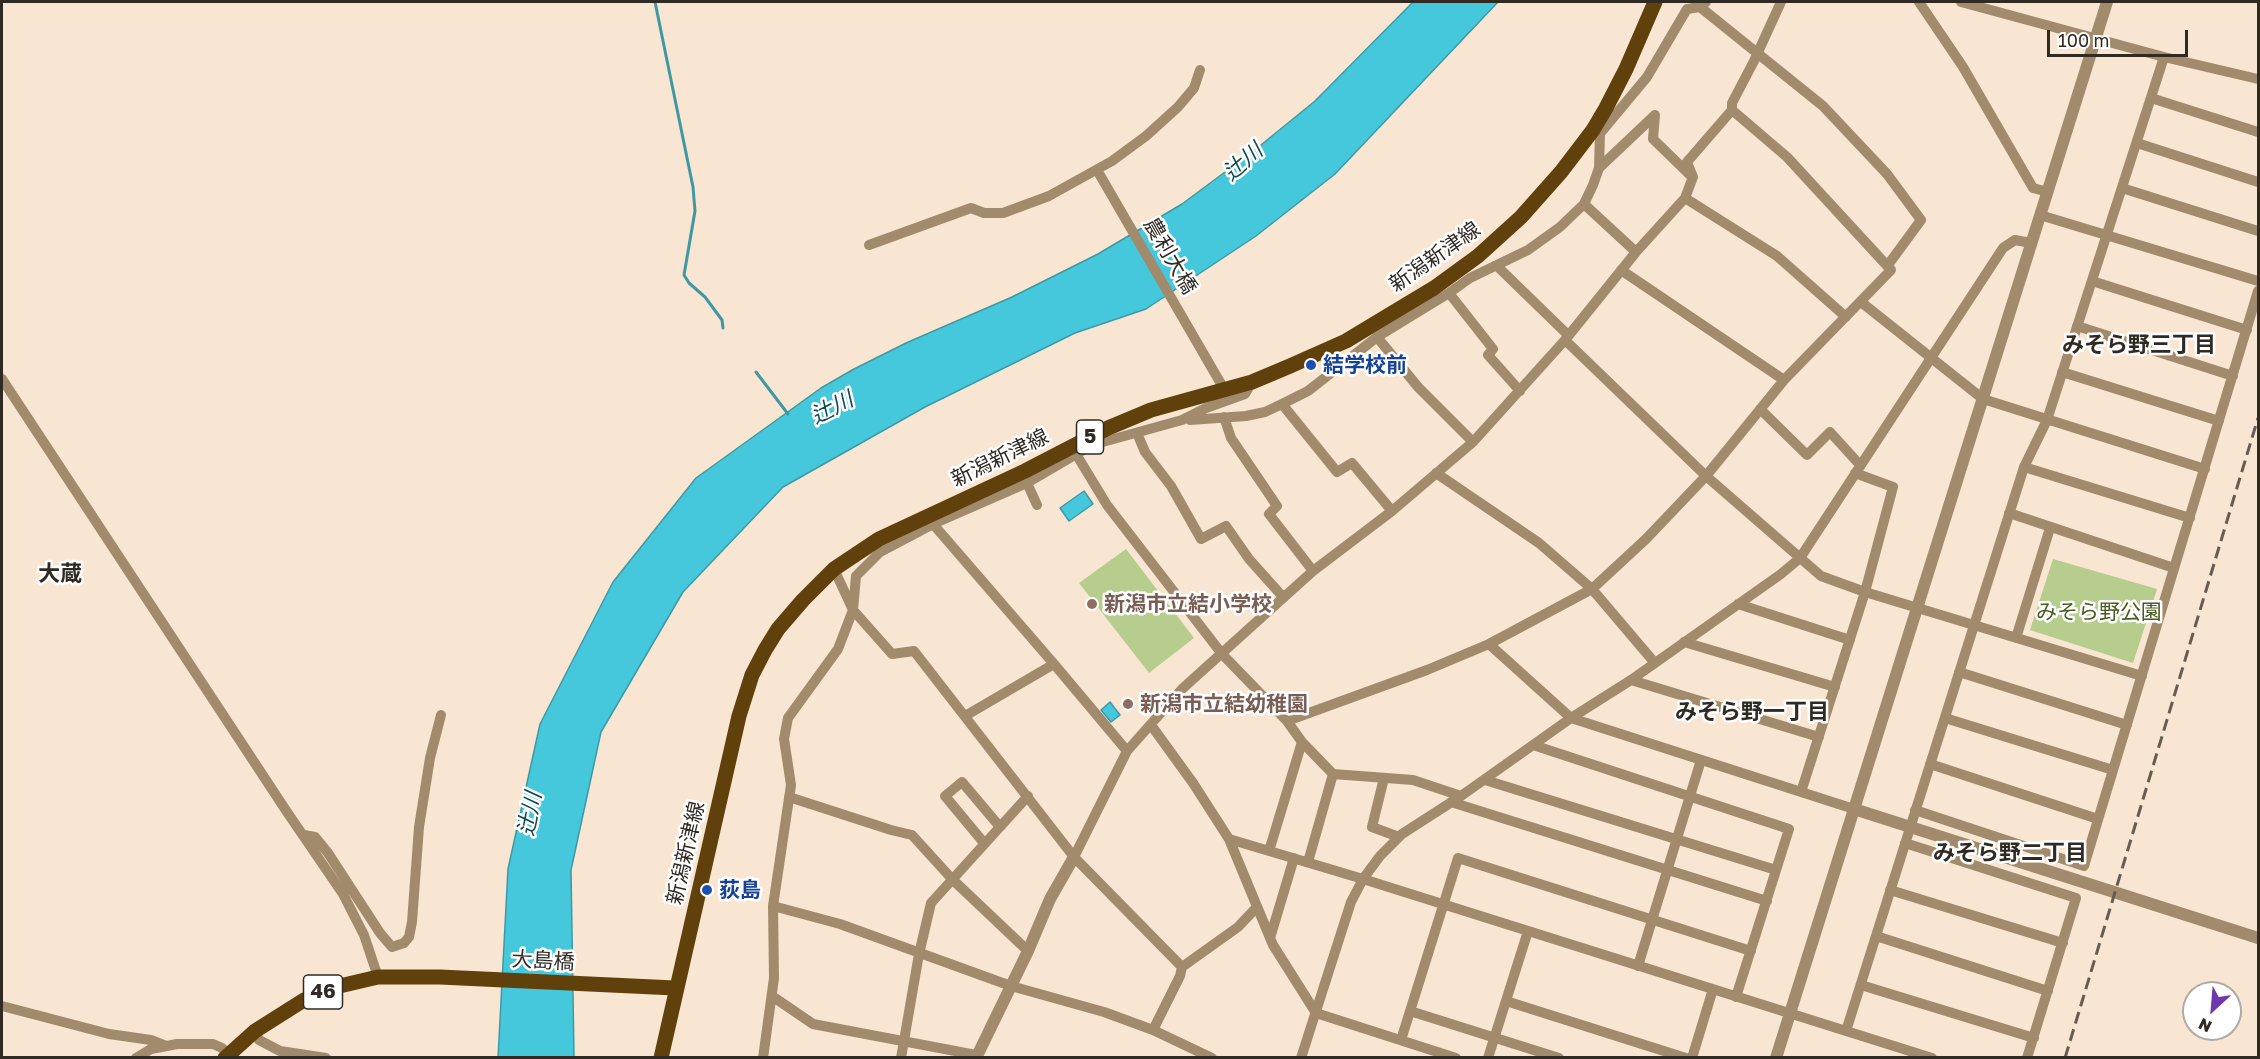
<!DOCTYPE html>
<html>
<head>
<meta charset="utf-8">
<style>
	body { margin:0 }
	#map { position:relative; width:2260px; height:1059px; overflow:hidden; background:#f8e5d2; font-family:"Golos Text",sans-serif }
	canvas { display:block }
	.frame { position:absolute; inset:0; border:3px solid #312a23; pointer-events:none }
	.north { position:absolute; left:2182px; top:981px; width:60px; height:60px; box-sizing:border-box; background:#fff; border:2px solid #adaaa7; border-radius:50%; rotate:206deg; font-size:16px; font-weight:700; line-height:24px; text-align:center; color:#312a23 }
	.north::after { content:''; display:block; margin:auto; width:21px; height:27px; background:#7038ae; clip-path:polygon(50% 0,100% 100%,50% 72%,0 100%) }
	.scale { position:absolute; left:2047px; top:30px; width:141px; height:27px; box-sizing:border-box; border:3px solid #312a23; border-top:0; padding-left:8px; font-size:18px; line-height:21px; white-space:nowrap; color:#312a23; -webkit-text-stroke:4px #fff; paint-order:stroke }
</style>
</head>
<body>
<div id="map">
<canvas width="2260" height="1059"></canvas>
<div class="frame"></div>
<div class="north">N</div>
<div class="scale">100 m</div>
</div>
<script>
const ctx = document.querySelector('canvas').getContext('2d');
ctx.lineJoin = 'round';
function fillPath(path, color) { ctx.fillStyle = color; ctx.fill(path, 'evenodd'); }
const poly = rows => new Path2D(rows.map(r => 'M' + r).join(''));
function trace(path, color, width, dash) { ctx.strokeStyle = color; ctx.lineWidth = width; ctx.lineCap = dash ? 'butt' : 'round'; ctx.setLineDash(dash || []); ctx.stroke(path); }
function drawText(font, color, halo, rows, align = 'center') {
  ctx.font = font + ' "Golos Text","Noto Sans JP",sans-serif'; ctx.lineWidth = 5; ctx.setLineDash([]); ctx.textBaseline = 'middle'; ctx.strokeStyle = halo; ctx.fillStyle = color; for (const [text, x, y, turn = 0] of rows) {
    ctx.save(); ctx.translate(x, y); ctx.rotate((+turn || 0) * Math.PI / 180); ctx.textAlign = isNaN(turn) ? turn : align; if (halo) ctx.strokeText(text, 0, 0); ctx.fillText(text, 0, 0); ctx.restore();
  }
}
const green = poly([
	[1126,549,1194,638,1149,673,1079,583],
	[2053,559,2157,589,2133,663,2030,630]
]);
const water = poly([
	[1413,2,1498,2,1335,174,1256,236,1146,309,1075,333,925,407,783,487,683,592,601,732,571,870,574,1057,498,1058,508,869,540,724,613,582,696,478,821,388,854,369,906,343,1012,297,1098,254,1182,204,1256,149,1315,101,1413,2],
	[1084,491,1093,504,1069,521,1060,508,1084,491],
	[1110,702,1120,715,1111,722,1101,710,1110,702]
]);
const stream = poly([
	[655,2,693,187,695,211,684,275,689,283,705,297,722,320,723,328],
	[756,372,788,414]
]);
const minor = poly([
	[1919,2,1963,67,2033,188,2048,192],
	[1961,2,2164,57,2258,79],
	[1700,7,1823,106,1887,174,1921,220,1888,265],
	[2151,98,2258,132],
	[1602,131,1647,77,1687,9,1700,7,1706,2],
	[2137,143,2258,182],
	[1599,168,1655,115,1653,139,1690,175],
	[1097,170,1224,389],
	[2122,188,2258,231],
	[1685,198,1777,256,1846,317],
	[1584,204,1636,252],
	[2040,215,2258,281],
	[869,245,971,208,984,213,1003,213,1049,196,1112,161,1146,136,1178,107,1194,88,1200,70],
	[1497,266,1568,335],
	[1621,270,1784,380],
	[2092,281,2247,330],
	[1449,293,1493,349,1488,355,1520,391],
	[1861,302,1983,399,2205,469],
	[2077,326,2233,376],
	[1377,337,1418,387,1473,442],
	[1565,340,1706,476,1821,576,1865,592,2142,676],
	[2062,372,2219,421],
	[2,379,287,812,343,894,364,935,378,977],
	[1282,404,1308,391,1377,337,1449,293,1470,278,1528,250,1560,227,1584,204,1593,185,1599,168,1600,133,1603,120],
	[1760,409,1807,455,1830,432,1860,465],
	[1224,417,1231,438,1277,506,1269,514,1313,571],
	[1190,420,1246,416,1265,412,1282,404,1337,472,1352,463,1392,511],
	[1137,433,1145,452,1171,486,1201,539,1226,526,1249,559,1283,597],
	[1071,457,1076,454,1107,505,1222,654,1287,721,1302,742,1333,774,1413,780,1461,796],
	[2024,467,2190,518],
	[1436,473,1539,543,1592,589,1654,662],
	[1027,483,1037,505],
	[2009,513,2174,568],
	[933,524,1054,664],
	[841,567,834,569,853,610,892,654,914,651,1074,857,1182,967],
	[1738,604,1850,640],
	[2016,638,2050,528],
	[1684,642,1835,687],
	[1489,644,1571,718,1854,809],
	[1959,672,2127,725],
	[1631,680,1819,737],
	[965,716,1054,664,1127,751],
	[1945,718,2113,770],
	[1287,721,1427,670,1489,644,1592,589,1646,539,1706,476,1784,380,1891,270,1787,157,1732,110],
	[1151,725,1193,783,1229,839,1273,945,1316,1013,1456,1058],
	[1533,745,1789,829,1736,997],
	[1930,764,2098,819],
	[1384,778,1372,827,1399,837],
	[1485,780,1776,870],
	[1801,792,1865,592,1893,487,1855,473],
	[789,797,891,830,912,835,952,879,1028,951],
	[1451,802,1767,901],
	[1915,810,2084,866,2258,291],
	[304,835,315,837,328,853,380,933,392,947,404,943,409,937,412,922,419,827,430,758,441,715],
	[1229,839,1363,879,1932,1058],
	[984,843,945,796,962,782,1000,827],
	[1905,843,2076,898,2027,1058],
	[1269,851,1302,742],
	[1074,857,1127,751,1182,689,1313,571,1392,511,1473,442,1565,340,1636,252,1685,198,1693,177,1687,162,1732,110,1732,103,1754,61,1781,2],
	[1308,862,1333,774],
	[1890,890,2063,943],
	[773,906,840,924,1011,986,1104,1012,1153,1030,1212,1058],
	[1876,936,2048,991],
	[1270,938,1294,858],
	[1638,966,1701,760],
	[1861,985,2034,1038],
	[772,996,813,1024,976,1055],
	[1506,1001,1686,1058],
	[2,1006,109,1034,151,1040,166,1046],
	[1410,1011,1559,1058],
	[1153,1030,1180,976,1182,967,1238,927,1256,908],
	[255,1031,259,1040,280,1051,326,1058],
	[1846,1031,2024,467,2047,420,2164,57],
	[1401,1040,1458,858,1751,951],
	[136,1058,151,1049,177,1044,213,1044,222,1048,228,1055],
	[763,1058,774,978,773,906,791,785,784,739,788,718,838,649,853,610,856,576,880,552,933,524,1027,483,1092,445,1182,420,1206,408,1245,394,1252,382],
	[901,1058,919,954,931,903,1028,796],
	[1301,1058,1351,902,1363,879,1380,856,1402,834,1461,796,1571,718,1631,680,1781,574,1800,558,2003,248,2015,240,2031,243],
	[1488,1058,1528,931],
	[1692,1058,1713,989]
]);
const tertiary = poly([
	[1854,809,2258,938],
	[976,1058,1028,951,1050,899,1074,857],
	[1776,1058,2107,2]
]);
const primary = poly([
	[225,1058,255,1031,304,1000,331,988,378,977,440,977,675,988],
	[661,1058,739,716,752,675,765,650,778,629,803,600,834,569,879,539,1025,471,1108,428,1151,410,1252,382,1290,366,1346,341,1434,288,1478,256,1521,217,1561,172,1593,130,1606,108,1626,69,1655,2]
]);
const rail = poly([
	[2065,1058,2258,418]
]);
const markers = [
	[1311,365,6,"#1a4fb4"],
	[1092,604,6,"#8d6e63"],
	[1128,704,6,"#8d6e63"],
	[707,890,6,"#1a4fb4"]
];
const shields = [
	[1090,437,27],
	[323,992,39]
];
const shieldNames = [
	["5",1090,437],
	["46",323,992]
];
const streetNames = [
	["農利大橋",1170,256,60],
	["新潟新津線",1435,257,-35],
	["新潟新津線",1000,458,-26],
	["新潟新津線",686,853,-77],
	["大島橋",543,961,3]
];
const transitNames = [
	["結学校前",1323,365],
	["荻島",719,890]
];
const educationNames = [
	["新潟市立結小学校",1104,604],
	["新潟市立結幼稚園",1140,704]
];
const parkNames = [
	["みそら野公園",2099,612]
];
const waterNames = [
	["辻川",1243,162,-41],
	["辻川",832,408,-27],
	["辻川",530,814,-79]
];
const neighbourhoodNames = [
	["みそら野三丁目",2139,345],
	["大蔵",60,574],
	["みそら野一丁目",1752,712],
	["みそら野二丁目",2010,853]
];
fillPath(green, '#b6cd8d');
fillPath(water, '#45c8db');
trace(water, '#3f99a4', 1.5);
trace(stream, '#3f99a4', 3);
trace(minor, '#a28b6c', 10);
trace(tertiary, '#a28b6c', 12);
trace(primary, '#60400b', 15);
trace(rail, '#675c52', 3, [12, 6]);
for (const [x, y, r, color] of markers) { const dot = new Path2D(); dot.arc(x, y, r, 0, 2 * Math.PI); ctx.fillStyle = color; ctx.fill(dot); trace(dot, '#fff', 2); }
for (const [x, y, w] of shields) { const box = new Path2D(); box.roundRect(x - w / 2, y - 17, w, 34, 4.5); ctx.fillStyle = '#fff'; ctx.fill(box); trace(box, '#312a23', 1.5); }
drawText('bold 20px', '#312a23', null, shieldNames);
drawText('21px', '#312a23', '#fff', streetNames);
drawText('bold 21px', '#164399', '#fff', transitNames, 'left');
drawText('bold 21px', '#785e54', '#fff', educationNames, 'left');
drawText('21px', '#485b20', '#fff', parkNames);
drawText('italic 22px', '#104a52', '#fff', waterNames);
drawText('bold 22px', '#312a23', '#fff', neighbourhoodNames);
</script>
</body>
</html>
